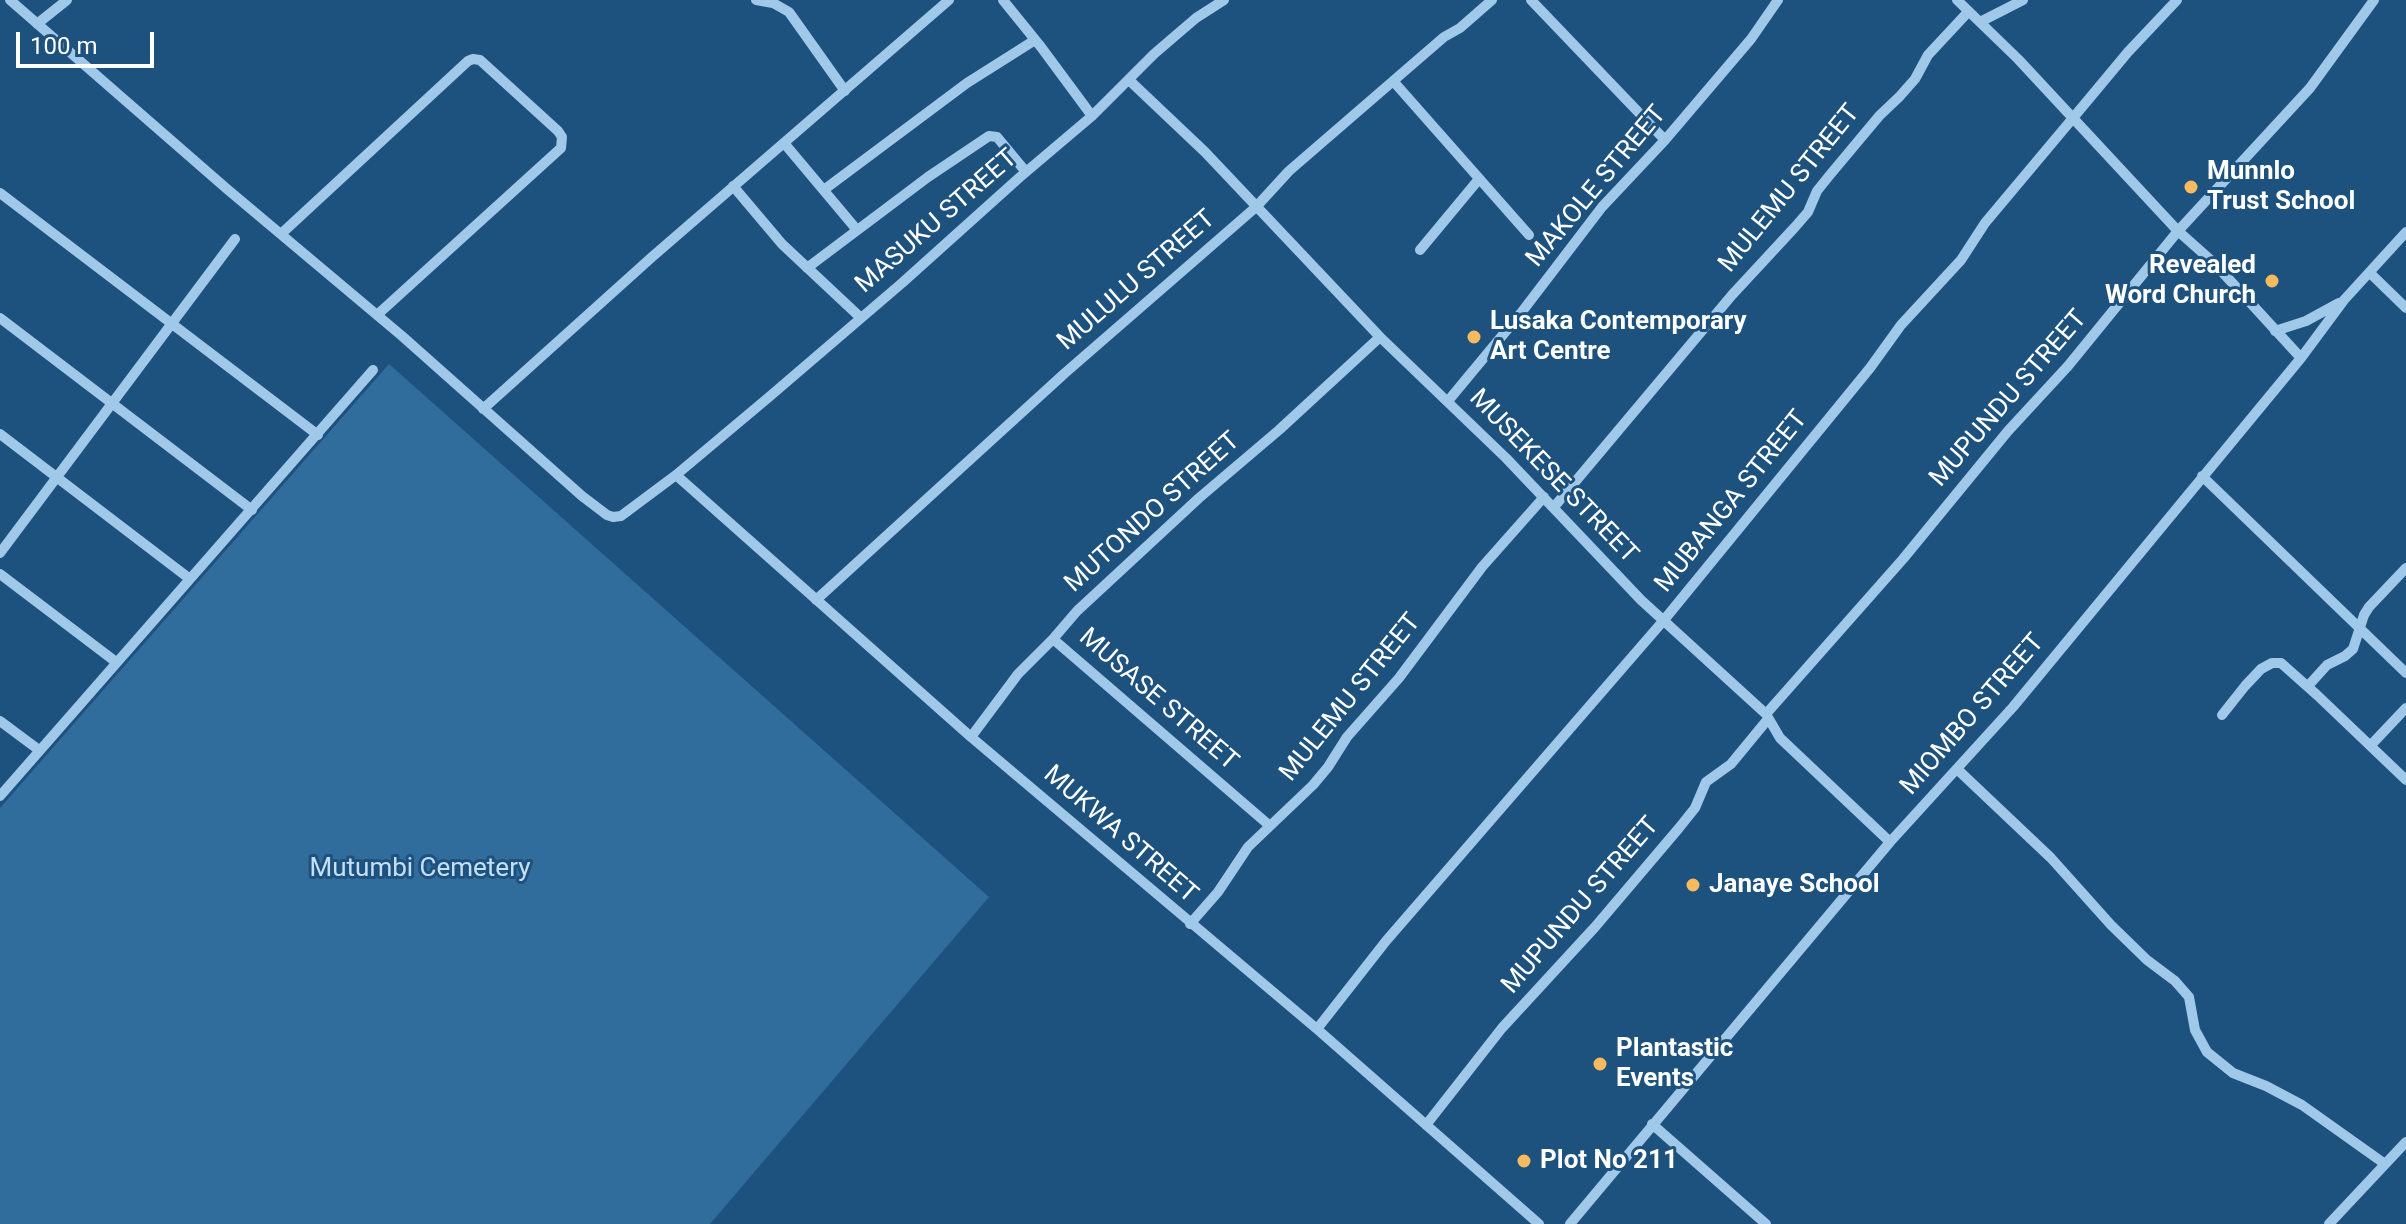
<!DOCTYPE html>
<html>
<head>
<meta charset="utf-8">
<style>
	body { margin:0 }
	#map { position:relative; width:2406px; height:1224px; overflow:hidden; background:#1e527e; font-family:Roboto,sans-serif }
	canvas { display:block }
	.scale { position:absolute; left:16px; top:32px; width:138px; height:36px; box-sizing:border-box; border:4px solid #fff; border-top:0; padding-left:10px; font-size:24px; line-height:28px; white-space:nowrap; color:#fff; -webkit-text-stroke:6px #1e527e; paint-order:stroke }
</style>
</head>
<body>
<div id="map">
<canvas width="2406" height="1224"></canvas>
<div class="scale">100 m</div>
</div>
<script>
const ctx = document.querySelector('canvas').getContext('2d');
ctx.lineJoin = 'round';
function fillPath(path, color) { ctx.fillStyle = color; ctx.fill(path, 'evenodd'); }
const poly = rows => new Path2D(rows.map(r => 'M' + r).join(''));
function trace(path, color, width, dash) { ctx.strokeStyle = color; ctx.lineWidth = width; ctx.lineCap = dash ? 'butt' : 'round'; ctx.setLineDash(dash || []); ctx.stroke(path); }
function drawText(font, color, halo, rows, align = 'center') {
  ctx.font = font + ' Roboto,sans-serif'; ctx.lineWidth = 6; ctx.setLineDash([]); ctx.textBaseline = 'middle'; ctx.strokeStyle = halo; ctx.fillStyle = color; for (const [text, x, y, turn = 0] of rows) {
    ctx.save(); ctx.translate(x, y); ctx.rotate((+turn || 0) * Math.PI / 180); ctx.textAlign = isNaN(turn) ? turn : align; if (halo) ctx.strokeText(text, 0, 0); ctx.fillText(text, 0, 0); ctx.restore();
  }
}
const green = poly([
	[389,364,989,897,710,1224,0,1224,0,808]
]);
const minor = poly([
	[10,0,227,189,402,336,582,496,607,515,613,517,621,516,676,475,769,397,902,283,1020,177,1092,116,1154,54,1196,18,1224,0],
	[756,0,773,3,789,12,845,91],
	[1003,0,1041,47,1092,116],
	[1531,0,1665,140],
	[1957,0,2018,59,2178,231,2214,263,2301,358],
	[1980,22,2023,0],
	[37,24,67,0],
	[1129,80,1205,152,1380,337,1506,458,1641,600,1766,714,1780,738,1890,842],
	[1394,82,1529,235],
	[784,143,857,230],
	[733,186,782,244,861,318],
	[825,189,967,83,1035,40],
	[0,193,318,435],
	[281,234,468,61,473,59,480,60,558,131,562,137,561,148,377,315],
	[1420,250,1479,179],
	[807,268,928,177,989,136,997,137,1026,172],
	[2370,273,2406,308],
	[0,318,252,510],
	[2275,331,2306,321,2339,303],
	[1448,401,1521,313,1602,207,1665,140,1751,39,1778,0],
	[483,409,652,257,949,0],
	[0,434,190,579],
	[676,475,971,737,1317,1029,1539,1224],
	[2202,476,2406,673],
	[1554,507,1732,295,1795,227,1808,212,1817,191,1829,176,1880,115,1900,96,1915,79,1928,55,1968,12],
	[0,553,235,239],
	[0,574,116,662],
	[816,600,1065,373,1256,207,1289,171,1444,37,1460,28,1492,0],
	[1053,639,1270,826],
	[2308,686,2327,665,2345,656,2353,649,2364,615,2369,607,2406,568],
	[1766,714,1903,559,2008,431,2068,366,2178,231,2310,88,2374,0],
	[2222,715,2245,686,2261,669,2272,663,2281,663,2317,695,2406,780],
	[0,721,39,750],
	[971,737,1018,674,1053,639,1077,611,1199,498,1279,430,1380,337],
	[2371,745,2406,708],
	[1957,769,2051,858,2111,925,2147,960,2175,981,2189,997,2195,1030,2207,1052,2233,1073,2266,1086,2302,1105,2385,1164],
	[0,796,373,370],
	[1190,924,1218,892,1248,847,1313,785,1328,767,1347,737,1399,678,1482,567,1544,497],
	[1317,1029,1386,941,1664,620,1870,368,1901,325,1961,260,1985,223,2073,118,2128,52,2177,0],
	[1652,1124,1766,1224],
	[1426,1125,1502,1028,1595,927,1679,828,1695,808,1706,782,1731,764,1768,719],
	[1570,1224,1890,842,2013,707,2301,358,2344,300,2406,232],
	[2329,1224,2406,1142]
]);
const markers = [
	[2191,187,8,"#f7bb5f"],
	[2272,281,8,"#f7bb5f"],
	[1474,337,8,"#f7bb5f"],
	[1693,885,8,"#f7bb5f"],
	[1600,1064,8,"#f7bb5f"],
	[1524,1161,8,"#f7bb5f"]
];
const poiNames = [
	["Munnlo",2207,172],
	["Trust School",2207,202],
	["Revealed",2256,266,"right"],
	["Word Church",2256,296,"right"],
	["Lusaka Contemporary",1490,322],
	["Art Centre",1490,352],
	["Janaye School",1709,885],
	["Plantastic",1616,1049],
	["Events",1616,1079],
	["Plot No 211",1540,1161]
];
const streetNames = [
	["MAKOLE STREET",1597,187,-50],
	["MULEMU STREET",1790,189,-51],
	["MASUKU STREET",937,222,-41],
	["MULULU STREET",1137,281,-41],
	["MUPUNDU STREET",2009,399,-49],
	["MUSEKESE STREET",1553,477,46],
	["MUBANGA STREET",1732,502,-51],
	["MUTONDO STREET",1153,513,-42],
	["MULEMU STREET",1351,698,-51],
	["MUSASE STREET",1158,700,41],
	["MIOMBO STREET",1973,715,-49],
	["MUKWA STREET",1120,835,41],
	["MUPUNDU STREET",1581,906,-49]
];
const parkNames = [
	["Mutumbi Cemetery",420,869]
];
fillPath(green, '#306c9c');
trace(minor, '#a0c8e8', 10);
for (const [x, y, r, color] of markers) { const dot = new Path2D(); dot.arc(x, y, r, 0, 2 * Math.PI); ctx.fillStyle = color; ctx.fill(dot); trace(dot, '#1e527e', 3); }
drawText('bold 26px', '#fff', '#1e527e', poiNames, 'left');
drawText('26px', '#fff', '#1e527e', streetNames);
drawText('26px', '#c4e0f6', '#1e527e', parkNames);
</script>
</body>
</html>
